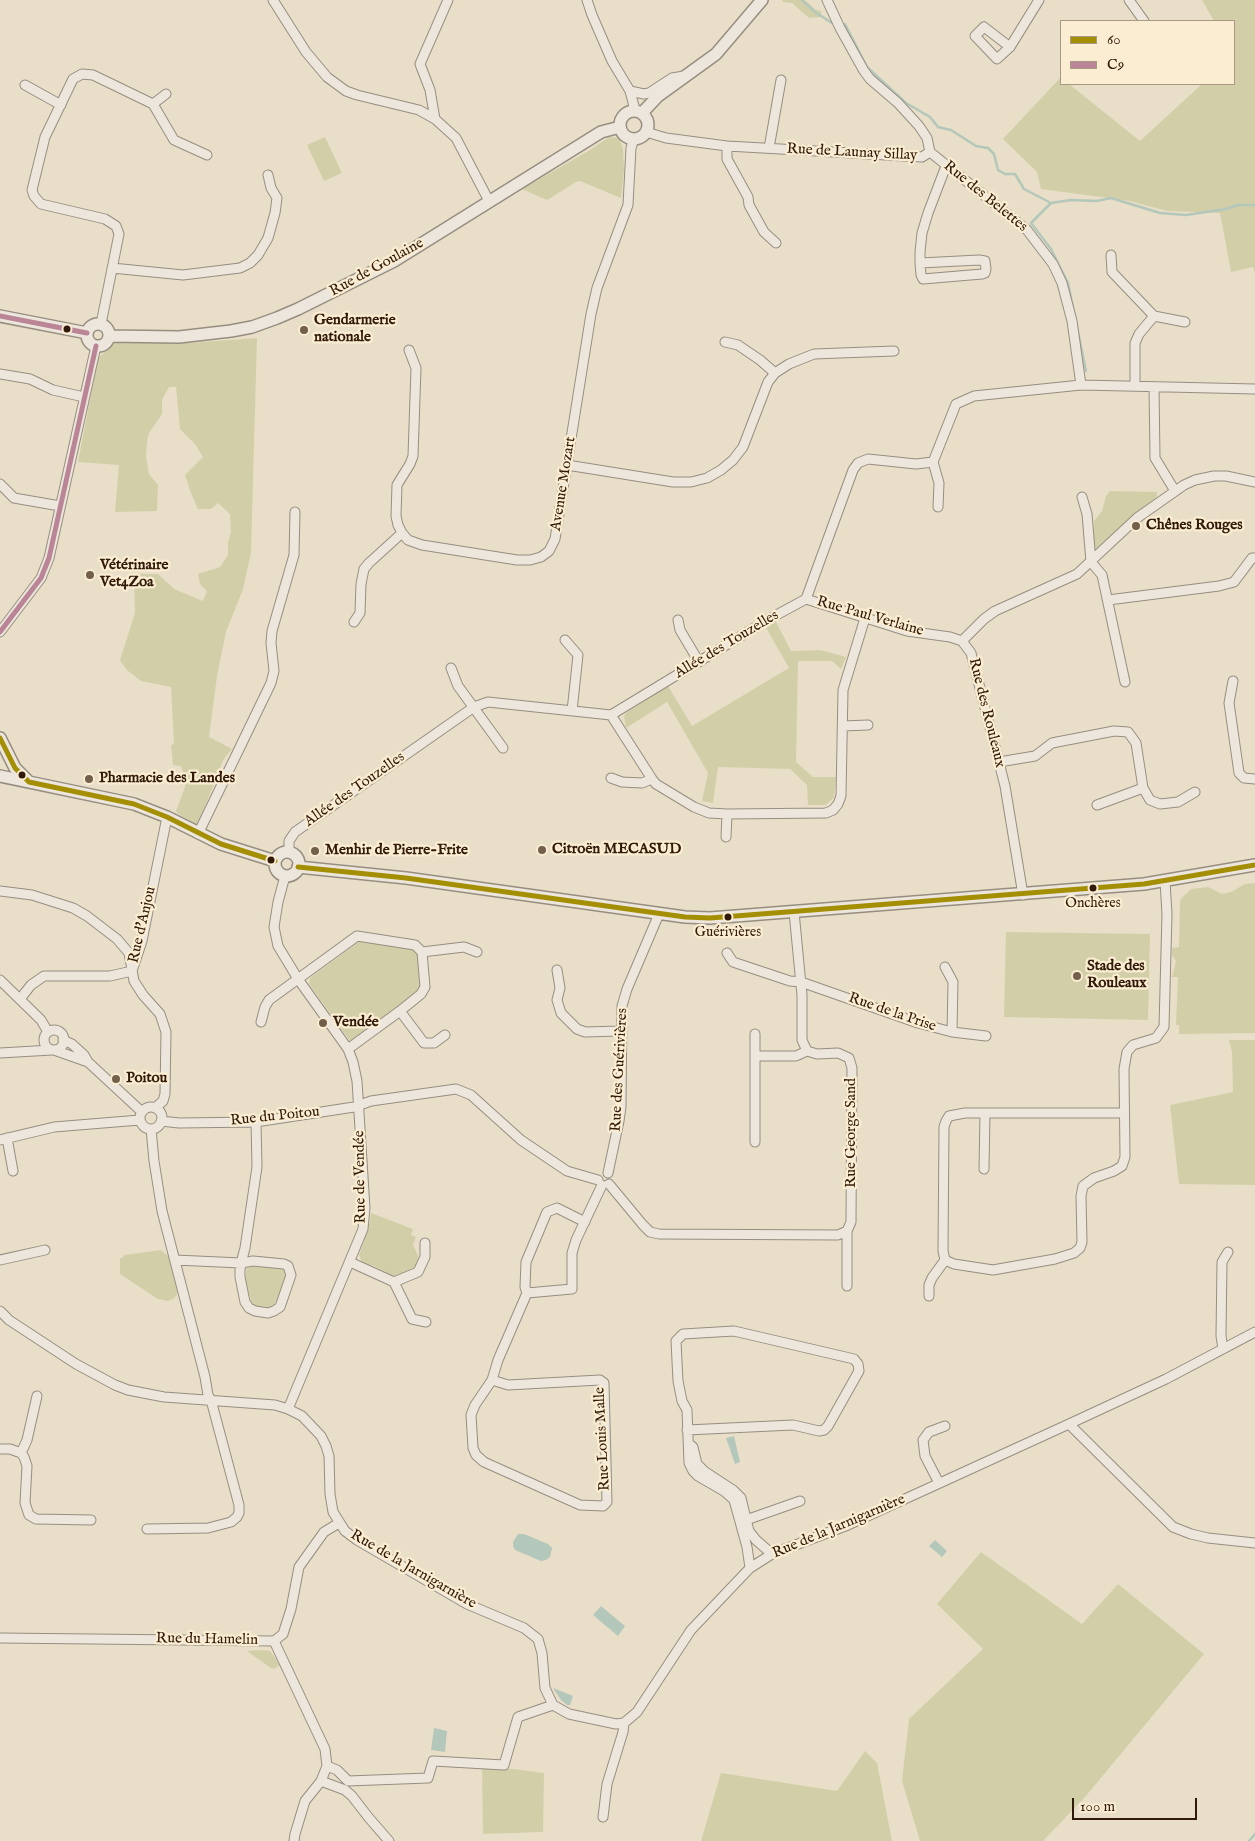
<!DOCTYPE html>
<html>
<head>
<meta charset="utf-8">
<style>
	body { margin:0 }
	#map { position:relative; width:1255px; height:1841px; overflow:hidden; background:#e9dec8; font-family:"IM FELL English",serif }
	canvas { display:block }
	.legend { position:absolute; left:1060px; top:20px; width:175px; height:65px; box-sizing:border-box; background:#faedd2; border:1px solid #aa9982; margin:0; padding:6px 9px; list-style:none; font-size:15px; color:#321a0a }
	.legend li { display:flex; align-items:center; gap:10px; height:25px }
	.legend b { width:25px; border:1px solid #aa9982 }
	.scale { position:absolute; left:1072px; top:1798px; width:125px; height:22px; box-sizing:border-box; border:2px solid #321a0a; border-top:0; padding-left:6px; font-size:15px; line-height:18px; white-space:nowrap; color:#321a0a; -webkit-text-stroke:4px #faedd2; paint-order:stroke }
</style>
</head>
<body>
<div id="map">
<canvas width="1255" height="1841"></canvas>
<ul class="legend">
<li><b style="height:6px;background:#a38e04"></b>60</li>
<li><b style="height:6px;background:#ba8697"></b>C9</li>
</ul>
<div class="scale">100 m</div>
</div>
<script>
const ctx = document.querySelector('canvas').getContext('2d');
ctx.lineJoin = 'round';
function fillPath(path, color) { ctx.fillStyle = color; ctx.fill(path, 'evenodd'); }
const poly = rows => new Path2D(rows.map(r => 'M' + r).join(''));
function trace(path, color, width, dash) { ctx.strokeStyle = color; ctx.lineWidth = width; ctx.lineCap = dash ? 'butt' : 'round'; ctx.setLineDash(dash || []); ctx.stroke(path); }
function drawText(font, color, halo, rows, align = 'center') {
  ctx.font = font + ' "IM FELL English",serif'; ctx.lineWidth = 4.5; ctx.setLineDash([]); ctx.textBaseline = 'middle'; ctx.strokeStyle = halo; ctx.fillStyle = color; for (const [text, x, y, turn = 0] of rows) {
    ctx.save(); ctx.translate(x, y); ctx.rotate((+turn || 0) * Math.PI / 180); ctx.textAlign = isNaN(turn) ? turn : align; if (halo) ctx.strokeText(text, 0, 0); ctx.fillText(text, 0, 0); ctx.restore();
  }
}
const green = poly([
	[782,0,805,0,816,10,821,11,821,17,809,18,792,3,783,2],
	[1202,0,1255,0,1255,273,1253,267,1231,272,1220,213,1167,211,1130,201,1041,189,1037,172,1003,139,1061,77,1061,84,1069,84,1140,141,1202,84,1234,84,1234,21,1214,21],
	[325,137,342,173,324,181,307,145],
	[609,137,619,138,623,149,624,170,621,198,580,181,576,182,547,200,522,189,590,150],
	[257,338,251,553,243,589,226,632,217,676,209,737,232,749,223,760,198,825,178,814,176,811,185,787,185,777,181,766,173,765,171,745,174,744,171,687,141,681,127,670,120,660,135,613,134,574,158,574,174,589,203,601,207,591,200,584,198,574,220,567,228,555,228,542,231,532,230,514,218,503,211,509,198,509,191,493,185,475,203,457,195,444,180,429,176,387,169,387,162,400,162,414,149,433,147,442,146,456,149,474,158,485,157,511,115,512,119,465,78,462,98,358,115,343,188,343],
	[1110,491,1157,492,1156,502,1099,550,1094,547,1094,521,1102,511,1106,496],
	[775,620,791,651,820,650,846,657,841,669,832,661,798,661,796,762,813,777,836,777,834,797,826,805,808,805,807,785,790,769,718,767,713,803,702,801,708,773,667,702,626,728,624,716,626,713,668,686,692,726,789,668,765,626],
	[1255,883,1255,1033,1179,1034,1179,1025,1176,1025,1178,977,1172,977,1176,961,1172,955,1172,948,1179,947,1180,900,1191,889,1208,887,1222,894,1231,892,1245,884],
	[1006,932,1150,934,1148,1020,1004,1017],
	[360,941,413,948,418,955,424,987,350,1041,309,984,310,978],
	[1229,1040,1255,1040,1255,1185,1179,1184,1170,1105,1233,1092,1232,1052],
	[371,1213,413,1229,411,1235,416,1237,413,1245,419,1258,415,1267,395,1277,372,1265,369,1267,363,1265,359,1255,369,1227],
	[161,1250,169,1257,177,1290,177,1295,173,1299,168,1301,158,1299,120,1274,120,1259,125,1255],
	[252,1266,278,1267,282,1268,286,1273,286,1279,274,1305,267,1308,258,1308,251,1301,245,1279,247,1268],
	[981,1552,1082,1624,1118,1584,1204,1654,1085,1797,1043,1841,920,1841,902,1781,909,1719,983,1649,937,1604],
	[264,1650,270,1651,280,1665,274,1669,271,1668,247,1651],
	[865,1751,877,1763,892,1841,701,1841,721,1773,837,1791],
	[482,1768,514,1769,544,1773,543,1832,483,1834]
]);
const water = poly([
	[734,1436,740,1462,735,1464,726,1438],
	[518,1534,524,1534,548,1544,552,1548,550,1557,546,1560,541,1561,515,1550,513,1546,513,1542],
	[935,1540,947,1551,942,1557,929,1546],
	[601,1606,625,1626,618,1636,593,1615],
	[553,1688,573,1696,570,1705,567,1705,561,1700],
	[434,1728,447,1731,445,1752,431,1750]
]);
const stream = poly([
	[802,0,815,12,832,23],
	[845,24,867,67,906,103,930,117,938,127,951,130,976,146,988,148,994,154,998,170,1005,174,1015,174,1024,189,1051,203,1031,223,1051,249,1068,283,1086,371],
	[1051,203,1071,200,1097,201,1111,198,1160,213,1186,215,1226,209,1238,205,1255,205],
	[1249,1841,1255,1834]
]);
const minor = poly([
	[273,0,306,52,327,77,346,91,357,95,419,110,435,119,456,138,489,201],
	[587,0,592,15,612,61,630,91,635,110],
	[827,0,840,28,864,71,870,79,898,103,919,126,927,138,930,152],
	[1129,0,1144,21],
	[1010,47,984,27,975,36,997,59,1010,47,1039,0],
	[25,85,61,105],
	[630,91,644,94,649,93,672,78,684,76],
	[153,104,166,94],
	[435,119,430,90,420,64,448,0],
	[646,132,666,138,727,146,922,157,930,152],
	[727,146,727,159,748,197,749,205,764,232,776,243],
	[769,148,781,80],
	[930,152,1027,230,1053,264,1062,283,1072,321,1081,385],
	[1111,255,1112,272,1154,316],
	[920,263,979,260,985,261,986,269,985,273,982,274,923,279,921,275,920,263,920,252,922,233,928,213,946,166],
	[112,268,183,275,240,268,250,263,258,255,268,238,275,213,277,198,271,188,268,175],
	[101,324,119,234,116,226,105,219,41,204,34,196,32,190,45,137,73,79,82,74,93,75,153,104,174,140,207,155],
	[725,342,738,345,760,360,775,373],
	[409,350,416,368,413,456,410,464,397,485,396,516,398,525,402,533,408,540,422,545,517,560,530,560,541,557,549,551,555,539,591,314,597,288,628,205,631,148,634,139],
	[0,374,30,379,53,390,84,397],
	[1135,386,1135,343,1139,334,1154,316,1185,322],
	[1154,387,1155,458,1175,491],
	[933,462,939,483,938,507],
	[567,465,673,482,691,482,707,478,721,470,733,460,743,447,768,382,775,373,789,364,814,354,894,351],
	[0,484,14,498,60,506],
	[1082,497,1087,514,1091,562,1102,575,1125,682],
	[806,599,907,631,950,637,962,641],
	[1108,600,1219,586,1234,582,1252,558,1255,558],
	[678,620,680,630,699,662],
	[354,622,360,613,361,584,364,569,369,563,402,533],
	[0,632,41,578,49,558,96,346],
	[565,640,578,655,572,711],
	[962,641,984,619,995,611,1077,574,1137,518,1184,485,1195,480,1214,476,1226,476,1255,482],
	[962,641,971,653,1005,786,1023,895],
	[451,668,458,686,503,748],
	[1233,681,1229,703,1239,773,1244,778,1255,779],
	[611,715,652,779,656,784,694,807,709,813,727,814,826,813,833,810,838,804,841,796,843,690,865,618],
	[843,726,868,725],
	[999,762,1035,756,1052,743,1114,731,1128,732,1136,743,1143,788,1150,800,1160,804,1178,802,1195,792],
	[611,778,622,782,642,783,652,779],
	[1097,805,1143,788],
	[198,834,271,683,274,671,271,643,272,631,294,555,295,512],
	[726,837,727,814],
	[289,852,289,841,295,832,474,707,488,702,611,715,769,619,806,599,853,470,858,463,868,459,916,464,933,462,956,404,974,396,1081,385,1255,389],
	[285,876,278,902,274,927,278,946,298,979,348,1049,353,1062,357,1081,365,1208,363,1229,288,1409],
	[0,891,32,895,73,908,87,916,117,939,129,953,134,981,143,995,160,1014,166,1032,165,1094,163,1101,155,1108],
	[422,952,464,947,477,952],
	[727,953,733,962,790,981,801,982,918,1023,952,1032,986,1036],
	[945,967,953,982,952,1032],
	[557,970,560,988,557,1000,561,1013,577,1029,585,1032,620,1031],
	[0,980,41,1020,48,1032],
	[20,999,31,985,44,976,110,976,132,971,142,941,167,817],
	[400,1011,424,1043,434,1043,445,1035],
	[261,1022,265,1007,269,1000,357,936,415,945,422,952,425,987,421,994,400,1011,348,1049],
	'44 1040a10 10 0 1 1 20 0a10 10 0 1 1-20 0Z',
	[755,1034,755,1056],
	[63,1040,72,1044,84,1055,88,1062],
	[54,1050,88,1062,142,1112],
	[0,1053,52,1050],
	'140 1118a11 11 0 1 1 22 0a11 11 0 1 1-22 0Z',
	[1124,1113,965,1113,949,1116,946,1121,944,1127,943,1251,945,1260,954,1264,993,1270,1055,1259,1074,1253,1080,1248,1082,1242,1081,1196,1083,1186,1094,1178,1114,1171,1122,1166,1125,1157,1124,1069,1127,1052,1133,1045,1156,1038,1164,1027,1167,914,1165,881],
	[161,1121,179,1123,256,1122,354,1107,371,1101,456,1089,471,1095,521,1140,567,1171,598,1180],
	[7,1138,13,1171],
	[0,1140,54,1127,140,1120],
	[755,1142,755,1056,796,1056,807,1051],
	[984,1169,985,1113],
	[608,1173,619,1121,621,1107,622,1006,627,989,659,914],
	[609,1184,643,1225,650,1232,659,1234,838,1235,847,1231,851,1222,852,1068,849,1058,838,1053,817,1054,807,1051,802,1040,802,995,794,912],
	[0,1260,45,1250],
	[175,1260,241,1263,253,1261,284,1264,288,1266,291,1275,280,1307,274,1311,268,1313,255,1311,249,1308,245,1302,240,1277,240,1270,241,1263,245,1248,257,1167,256,1122],
	[350,1262,394,1282,412,1319,426,1322],
	[394,1282,418,1272,425,1257,425,1243],
	[847,1286,847,1231],
	[527,1293,525,1287,526,1262,547,1212,557,1208,585,1222],
	[929,1296,929,1285,932,1278,945,1260],
	[0,1311,9,1320,76,1364,115,1385,128,1390,164,1397,275,1405,288,1409,302,1416,321,1436,326,1446,329,1456,330,1494,333,1512,345,1531,357,1540,467,1604,524,1628,538,1639,542,1653,545,1688,553,1705,569,1714,616,1724,624,1723,637,1712,691,1630,750,1568,772,1554,848,1525,1069,1424,1166,1379,1255,1332],
	[1223,1349,1221,1336,1222,1262,1228,1252],
	[492,1380,508,1385,600,1380,604,1383,607,1502,603,1506,580,1505,484,1462,476,1455,473,1448,471,1415,475,1405,492,1380,498,1360,527,1293,572,1289,572,1253,576,1240,602,1185],
	[1069,1424,1173,1527,1191,1534,1208,1538,1255,1543],
	[687,1430,793,1425,819,1431,824,1430,828,1426,859,1371,858,1364,854,1359,734,1331,683,1334,676,1341,678,1381,682,1401,687,1410,689,1463,693,1471,698,1476,724,1491,734,1500,747,1547,750,1568],
	[689,1444,693,1447,697,1464,704,1471,733,1490,741,1498,749,1531,756,1540,772,1554],
	[0,1449,10,1449,21,1453,24,1457,27,1466,25,1503,29,1515,36,1519,91,1520],
	[21,1453,27,1440,37,1396],
	[939,1483,925,1456,923,1440,929,1432,945,1426],
	[746,1520,800,1501],
	[147,1529,208,1528,231,1522,237,1517,239,1513,239,1505,211,1400,208,1395,205,1377,162,1211,154,1161,151,1129],
	[0,1638,274,1641,283,1634,291,1609,299,1567,324,1532,339,1523],
	[274,1641,325,1749,327,1766],
	[327,1766,337,1770,348,1781,428,1778,433,1761,504,1765,518,1717,553,1705],
	[321,1781,345,1790,352,1796,369,1818,389,1841],
	[603,1817,607,1784,623,1732,624,1723],
	[294,1841,295,1834,305,1801,321,1781,327,1766]
]);
const tertiary = poly([
	'620 125a14 14 0 1 1 28 0a14 14 0 1 1-28 0Z',
	[642,113,658,96,716,54,762,0],
	[0,316,87,333],
	'87 335a11 11 0 1 1 22 0a11 11 0 1 1-22 0Z',
	[109,336,179,337,231,331,252,327,277,318,298,309,394,261,601,132,620,127],
	[0,738,15,768,29,782],
	[0,776,134,804,167,817,221,844,275,861],
	'275 864a12 12 0 1 1 24 0a12 12 0 1 1-24 0Z',
	[298,867,406,878,685,917,710,918,1144,884,1255,865]
]);
const bus1 = poly([
	[0,738,15,768,29,782,134,804,167,817,221,844,275,861],
	[298,867,406,878,685,917,710,918,1144,884,1255,865]
]);
const bus2 = poly([
	[0,316,87,333],
	[0,632,41,578,49,558,96,346]
]);
const markers = [
	[67,329,4.5,"#321a0a"],
	[304,330,5,"#725f4c"],
	[1136,526,5,"#725f4c"],
	[90,575,5,"#725f4c"],
	[22,775,4.5,"#321a0a"],
	[89,779,5,"#725f4c"],
	[542,850,5,"#725f4c"],
	[315,851,5,"#725f4c"],
	[271,860,4.5,"#321a0a"],
	[1093,888,4.5,"#321a0a"],
	[728,917,4.5,"#321a0a"],
	[1077,976,5,"#725f4c"],
	[323,1023,5,"#725f4c"],
	[116,1079,5,"#725f4c"]
];
const busNames = [
	["Onchères",1093,904],
	["Guérivières",728,933]
];
const streetNames = [
	["Rue de Launay Sillay",852,153,3],
	["Rue des Belettes",985,197,39],
	["Rue de Goulaine",377,268,-29],
	["Avenue Mozart",564,484,-81],
	["Rue Paul Verlaine",870,617,16],
	["Allée des Touzelles",727,645,-31],
	["Rue des Rouleaux",986,713,76],
	["Allée des Touzelles",355,790,-35],
	["Rue d'Anjou",143,925,-77],
	["Rue de la Prise",892,1013,19],
	["Rue des Guérivières",620,1070,-87],
	["Rue du Poitou",275,1117,-6],
	["Rue George Sand",852,1133,-90],
	["Rue de Vendée",361,1177,-91],
	["Rue Louis Malle",603,1439,-93],
	["Rue de la Jarnigarnière",839,1527,-23],
	["Rue de la Jarnigarnière",413,1570,30],
	["Rue du Hamelin",207,1640,1]
];
const poiNames = [
	["Gendarmerie",314,321],
	["nationale",314,338],
	["Chênes Rouges",1146,526],
	["Vétérinaire",100,566],
	["Vet4Zoa",100,583],
	["Pharmacie des Landes",99,779],
	["Citroën MECASUD",552,850],
	["Menhir de Pierre-Frite",325,851],
	["Stade des",1087,967],
	["Rouleaux",1087,984],
	["Vendée",333,1023],
	["Poitou",126,1079]
];
fillPath(green, '#d2cfa8');
fillPath(water, '#b4c7bb');
trace(stream, '#b4c7bb', 2.5);
trace(minor, '#978e80', 11);
trace(tertiary, '#978e80', 14);
trace(minor, '#ece6dc', 9);
trace(tertiary, '#ece6dc', 11);
trace(bus1, '#a38e04', 5);
trace(bus2, '#ba8697', 5);
for (const [x, y, r, color] of markers) { const dot = new Path2D(); dot.arc(x, y, r, 0, 2 * Math.PI); ctx.fillStyle = color; ctx.fill(dot); trace(dot, '#faedd2', 2); }
drawText('14px', '#321a0a', '#faedd2', busNames);
drawText('15px', '#321a0a', '#faedd2', streetNames);
drawText('bold 15px', '#321a0a', '#faedd2', poiNames, 'left');
</script>
</body>
</html>
